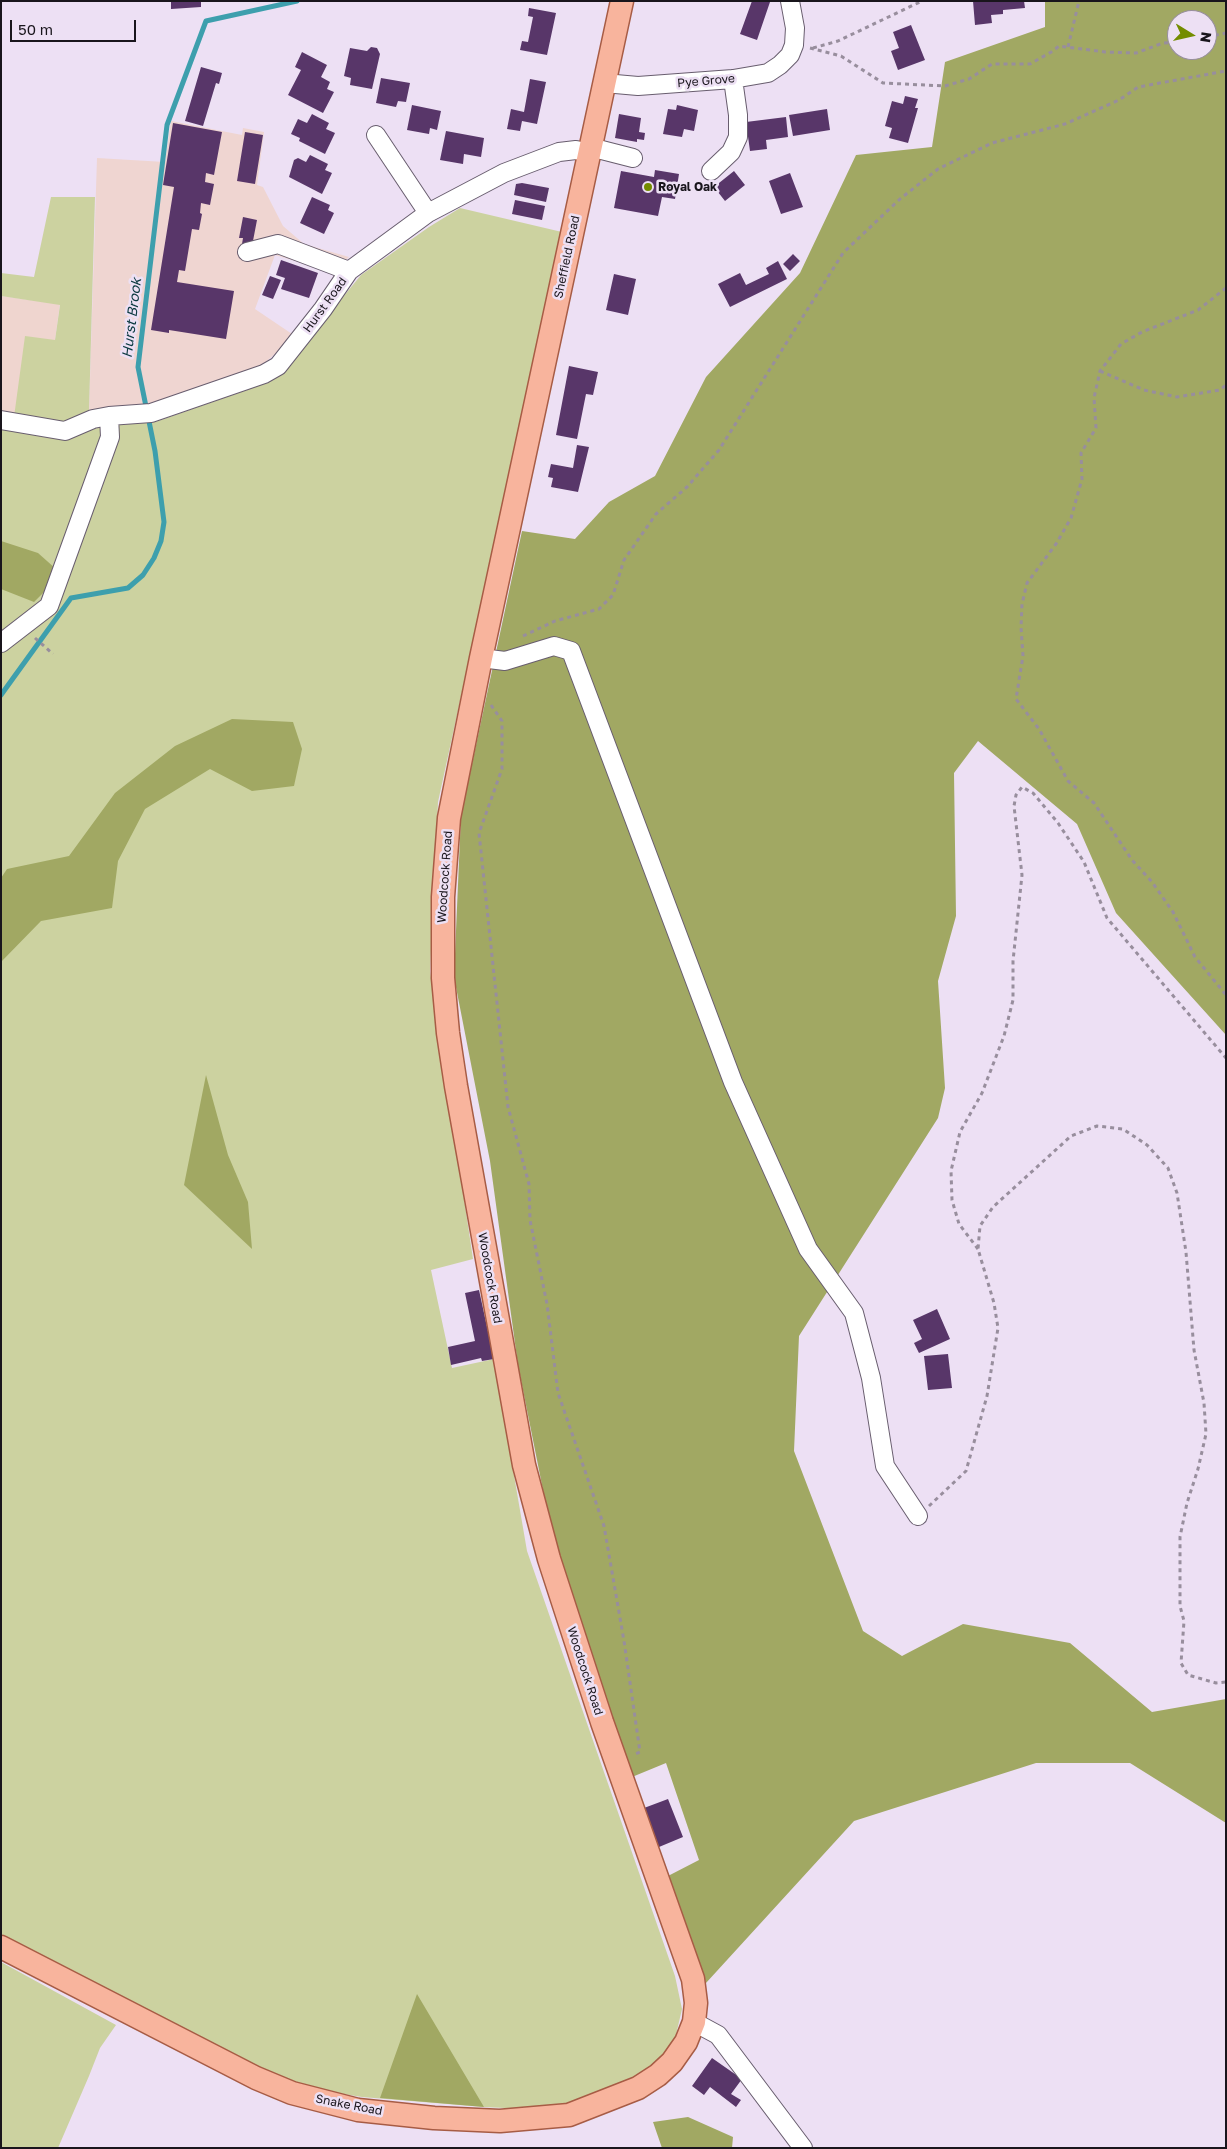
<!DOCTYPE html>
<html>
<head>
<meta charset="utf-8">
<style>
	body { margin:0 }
	#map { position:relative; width:1227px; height:2149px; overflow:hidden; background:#ede0f4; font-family:"Golos Text",sans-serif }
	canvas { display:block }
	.frame { position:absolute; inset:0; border:2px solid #19151c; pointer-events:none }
	.north { position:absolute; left:1167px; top:10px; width:50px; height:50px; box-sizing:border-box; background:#ede0f4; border:1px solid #988f9e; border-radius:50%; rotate:99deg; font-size:14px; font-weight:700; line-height:20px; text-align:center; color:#19151c }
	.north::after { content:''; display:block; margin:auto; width:18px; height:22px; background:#748c00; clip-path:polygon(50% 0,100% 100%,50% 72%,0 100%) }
	.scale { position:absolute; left:10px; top:20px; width:126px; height:22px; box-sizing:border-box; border:2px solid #19151c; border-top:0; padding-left:6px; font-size:15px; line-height:18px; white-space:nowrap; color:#19151c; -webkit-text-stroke:4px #ede0f4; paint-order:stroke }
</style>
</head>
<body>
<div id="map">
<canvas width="1227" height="2149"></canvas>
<div class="frame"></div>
<div class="north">N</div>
<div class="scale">50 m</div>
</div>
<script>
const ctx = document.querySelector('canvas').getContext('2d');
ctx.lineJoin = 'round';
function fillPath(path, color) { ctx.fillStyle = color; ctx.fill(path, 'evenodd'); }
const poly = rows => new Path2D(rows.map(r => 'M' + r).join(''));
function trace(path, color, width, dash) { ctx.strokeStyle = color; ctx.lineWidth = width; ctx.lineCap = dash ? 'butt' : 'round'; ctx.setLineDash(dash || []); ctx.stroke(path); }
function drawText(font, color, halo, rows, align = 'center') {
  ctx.font = font + ' "Golos Text",sans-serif'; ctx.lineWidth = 5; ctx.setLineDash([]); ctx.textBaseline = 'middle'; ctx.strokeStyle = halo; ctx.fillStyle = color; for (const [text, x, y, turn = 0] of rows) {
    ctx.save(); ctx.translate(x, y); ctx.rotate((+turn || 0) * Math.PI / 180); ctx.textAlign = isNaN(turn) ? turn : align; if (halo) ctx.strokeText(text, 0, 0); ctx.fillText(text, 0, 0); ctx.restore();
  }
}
const commercial = poly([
	[1,296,60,304,55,340,14,417,1,414]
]);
const industrial = poly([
	[171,121,242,135,243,128,264,132,257,185,263,187,283,226,304,244,349,257,333,272,275,255,255,309,295,336,260,367,148,406,89,411,97,158,165,162]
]);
const green = poly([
	[51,197,95,197,89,411,68,425,14,417,25,336,55,340,60,305,1,296,1,273,34,277],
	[460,208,562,232,438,802,430,971,473,1259,431,1270,452,1368,494,1359,527,1551,675,1976,682,2009,675,2039,649,2072,569,2104,526,2109,484,2107,362,2097,300,2087,165,2023,1,1935,1,428,65,438,104,426,155,422,247,390,283,374,302,347,361,275,429,227],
	[1,1962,116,2025,100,2048,89,2076,58,2148,1,2148]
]);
const forest = poly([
	[1045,1,1226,1,1226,1035,1116,913,1077,824,978,741,954,773,956,916,938,981,945,1088,938,1118,799,1336,794,1451,863,1631,902,1656,963,1624,1070,1643,1152,1712,1226,1699,1226,1823,1130,1763,1036,1763,854,1821,706,1983,668,1876,699,1860,666,1763,632,1777,559,1570,518,1365,490,1161,454,977,461,815,522,531,575,539,609,502,655,476,706,377,800,273,856,155,932,147,945,62,1045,27],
	[1177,20,1207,20,1207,50,1177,50],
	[1,541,38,553,56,569,47,589,34,602,1,589],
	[232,719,293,722,302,749,294,786,252,791,210,769,145,809,118,861,112,908,41,921,1,962,1,878,7,869,69,856,115,793,175,746],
	[206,1075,228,1155,248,1202,252,1249,184,1185],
	[417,1994,484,2107,380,2098],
	[688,2117,733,2137,732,2148,662,2148,653,2122]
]);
const stream = poly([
	[1,695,71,598,128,588,143,575,154,558,161,541,164,522,155,451,138,367,167,125,206,21,297,1]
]);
const building = poly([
	[171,1,201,1,201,7,171,9],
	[752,1,770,2,757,40,740,34],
	[973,1,1024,1,1025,8,1003,10,1003,14,991,15,992,23,975,25],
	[529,8,556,13,547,55,520,50,522,41,528,42,533,17,528,16],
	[911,25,925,60,898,70,891,51,899,48,893,32],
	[371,47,377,48,380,54,372,89,350,85,351,78,344,76,350,48,367,51],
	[302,52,327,65,321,77,330,82,327,89,334,92,323,113,288,95,301,70,295,67],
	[201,67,222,73,219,84,216,83,203,126,185,121],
	[381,78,410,83,406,102,398,101,396,107,376,103],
	[530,79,546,82,537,124,522,121,520,131,507,129,511,109,524,112],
	[905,96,918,99,915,108,918,108,908,143,889,138,892,128,885,126,892,101,903,104],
	[412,105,441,111,437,130,430,128,429,134,407,130],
	[677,105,698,110,694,131,684,129,682,137,663,134,668,109,676,110],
	[827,109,830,130,793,136,789,115],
	[312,114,329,123,326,129,335,133,325,154,299,141,300,138,291,134,298,119,307,123],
	[619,114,641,118,639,132,645,133,644,140,637,139,637,142,615,138],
	[786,117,788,137,766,140,767,149,750,151,746,122],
	[173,123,222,132,214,175,206,173,205,182,214,184,210,205,201,203,200,213,202,214,199,230,192,229,185,271,179,270,177,282,234,291,226,339,169,330,169,333,151,330,174,187,163,185],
	[446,131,484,138,481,157,464,154,463,164,440,160],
	[245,132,263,135,255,184,237,181],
	[310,155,328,164,325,170,332,173,322,194,289,177,294,160,298,158,306,162],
	[655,170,679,174,675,199,662,197,658,216,614,208,621,171,654,177],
	[734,171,745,185,725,201,714,187],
	[790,173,803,207,781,214,769,181],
	[522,183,549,188,546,202,514,195,516,184],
	[312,197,330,205,328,210,334,213,324,234,300,223],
	[515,200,545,206,542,220,512,214],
	[243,217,257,220,252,246,242,244,243,238,239,238],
	[793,254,800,261,790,271,783,264],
	[281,260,318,273,309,298,281,289,285,278,276,275],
	[778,261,787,279,730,307,718,284,740,273,746,285,769,274,766,268],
	[614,274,636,279,628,315,606,310],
	[270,276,281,280,273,299,262,295],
	[569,366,598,372,593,395,586,394,577,439,556,435],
	[577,445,589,447,578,492,551,487,553,478,548,477,551,464,573,468],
	[479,1290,494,1359,482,1361,481,1358,451,1365,448,1347,475,1341,465,1293],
	[937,1309,950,1339,919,1353,914,1343,922,1339,913,1320],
	[948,1354,952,1388,928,1390,924,1356],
	[668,1799,683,1837,659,1847,644,1808],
	[712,2058,742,2079,731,2094,741,2100,736,2107,710,2087,704,2095,692,2086]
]);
const path = poly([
	[1207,37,1226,33],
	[1068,47,1079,1],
	[810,48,841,56,883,83,945,86,969,79,992,64,1030,64,1053,51,1059,46,1105,52,1136,53,1163,43,1177,42],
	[813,48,838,41,922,1],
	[1226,288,1198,310,1142,332,1121,344,1100,371,1094,398,1096,428,1081,453,1082,479,1071,518,1056,544,1027,583,1022,604,1021,627,1023,656,1016,699,1039,729,1068,781,1094,803,1132,860,1152,882,1173,912,1195,957,1226,995],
	[1100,371,1144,390,1177,397,1220,390,1226,385],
	[523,636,555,621,599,609,613,595,624,560,656,514,687,487,719,450,843,253,900,199,938,169,992,143,1065,124,1119,100,1138,87,1226,71],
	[35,638,53,654],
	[491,705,502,721,502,769,479,833,508,1107,529,1184,530,1220,547,1304,558,1393,604,1526,624,1641,640,1752,633,1755],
	[978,1249,959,1224,952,1200,951,1171,960,1132,982,1093,1004,1036,1013,1000,1013,961,1022,875,1014,806,1016,795,1022,787,1033,793,1058,823,1084,862,1107,918,1226,1058],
	[929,1506,966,1471,987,1396,998,1328,994,1303,978,1249,980,1226,993,1207,1071,1136,1097,1126,1123,1129,1147,1145,1168,1168,1177,1193,1186,1252,1194,1350,1204,1403,1206,1434,1198,1469,1187,1503,1180,1537,1180,1606,1184,1621,1181,1663,1188,1675,1216,1683,1226,1682]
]);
const minor = poly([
	[604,83,638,86,733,79,768,73,780,65,790,55,794,45,795,28,790,1],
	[376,135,428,213],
	[590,147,633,158],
	[711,171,731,152,738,137,738,115,733,79],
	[247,252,278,244,349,271],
	[1,420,65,431,93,419,109,416,151,413,264,374,278,366,323,309,349,271,428,213,504,173,559,152,576,150,589,153],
	[1,643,49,606,110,437,109,416],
	[481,658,505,661,554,646,571,651,733,1082,808,1249,854,1313,871,1378,885,1466,918,1516],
	[694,2022,718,2035,803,2148]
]);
const major = poly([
	[1,1947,256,2078,292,2093,358,2110,434,2118,500,2121,569,2115,638,2088,658,2075,672,2062,686,2042,694,2022,696,2003,693,1979,602,1722,549,1559,524,1465,456,1086,448,1033,443,978,443,897,449,818,481,658,622,1]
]);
const markers = [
	[648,187,5,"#748c00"]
];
const streetNames = [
	["Pye Grove",706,81,-5],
	["Sheffield Road",567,257,-78],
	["Hurst Road",325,305,-54],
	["Woodcock Road",445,877,-86],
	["Woodcock Road",490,1278,80],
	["Woodcock Road",585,1671,72],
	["Snake Road",349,2105,11]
];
const poiNames = [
	["Royal Oak",658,187]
];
const waterNames = [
	["Hurst Brook",132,318,-83]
];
fillPath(commercial, '#efd5cf');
fillPath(industrial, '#efd5d1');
fillPath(green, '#ccd2a0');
fillPath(forest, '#a1a863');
trace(stream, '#3d9fad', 5);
fillPath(building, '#583669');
trace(minor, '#685d6e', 20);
trace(major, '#a75c45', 25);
trace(path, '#988e9d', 3, [4, 4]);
trace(minor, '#fff', 18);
trace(major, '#f8b49d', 22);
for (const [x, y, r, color] of markers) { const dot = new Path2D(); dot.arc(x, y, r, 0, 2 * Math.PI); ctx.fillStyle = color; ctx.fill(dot); trace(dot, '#ede0f4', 2); }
drawText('12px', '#19151c', '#ede0f4', streetNames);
drawText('bold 12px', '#19151c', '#ede0f4', poiNames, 'left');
drawText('italic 14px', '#0b3940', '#ede0f4', waterNames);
</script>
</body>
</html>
